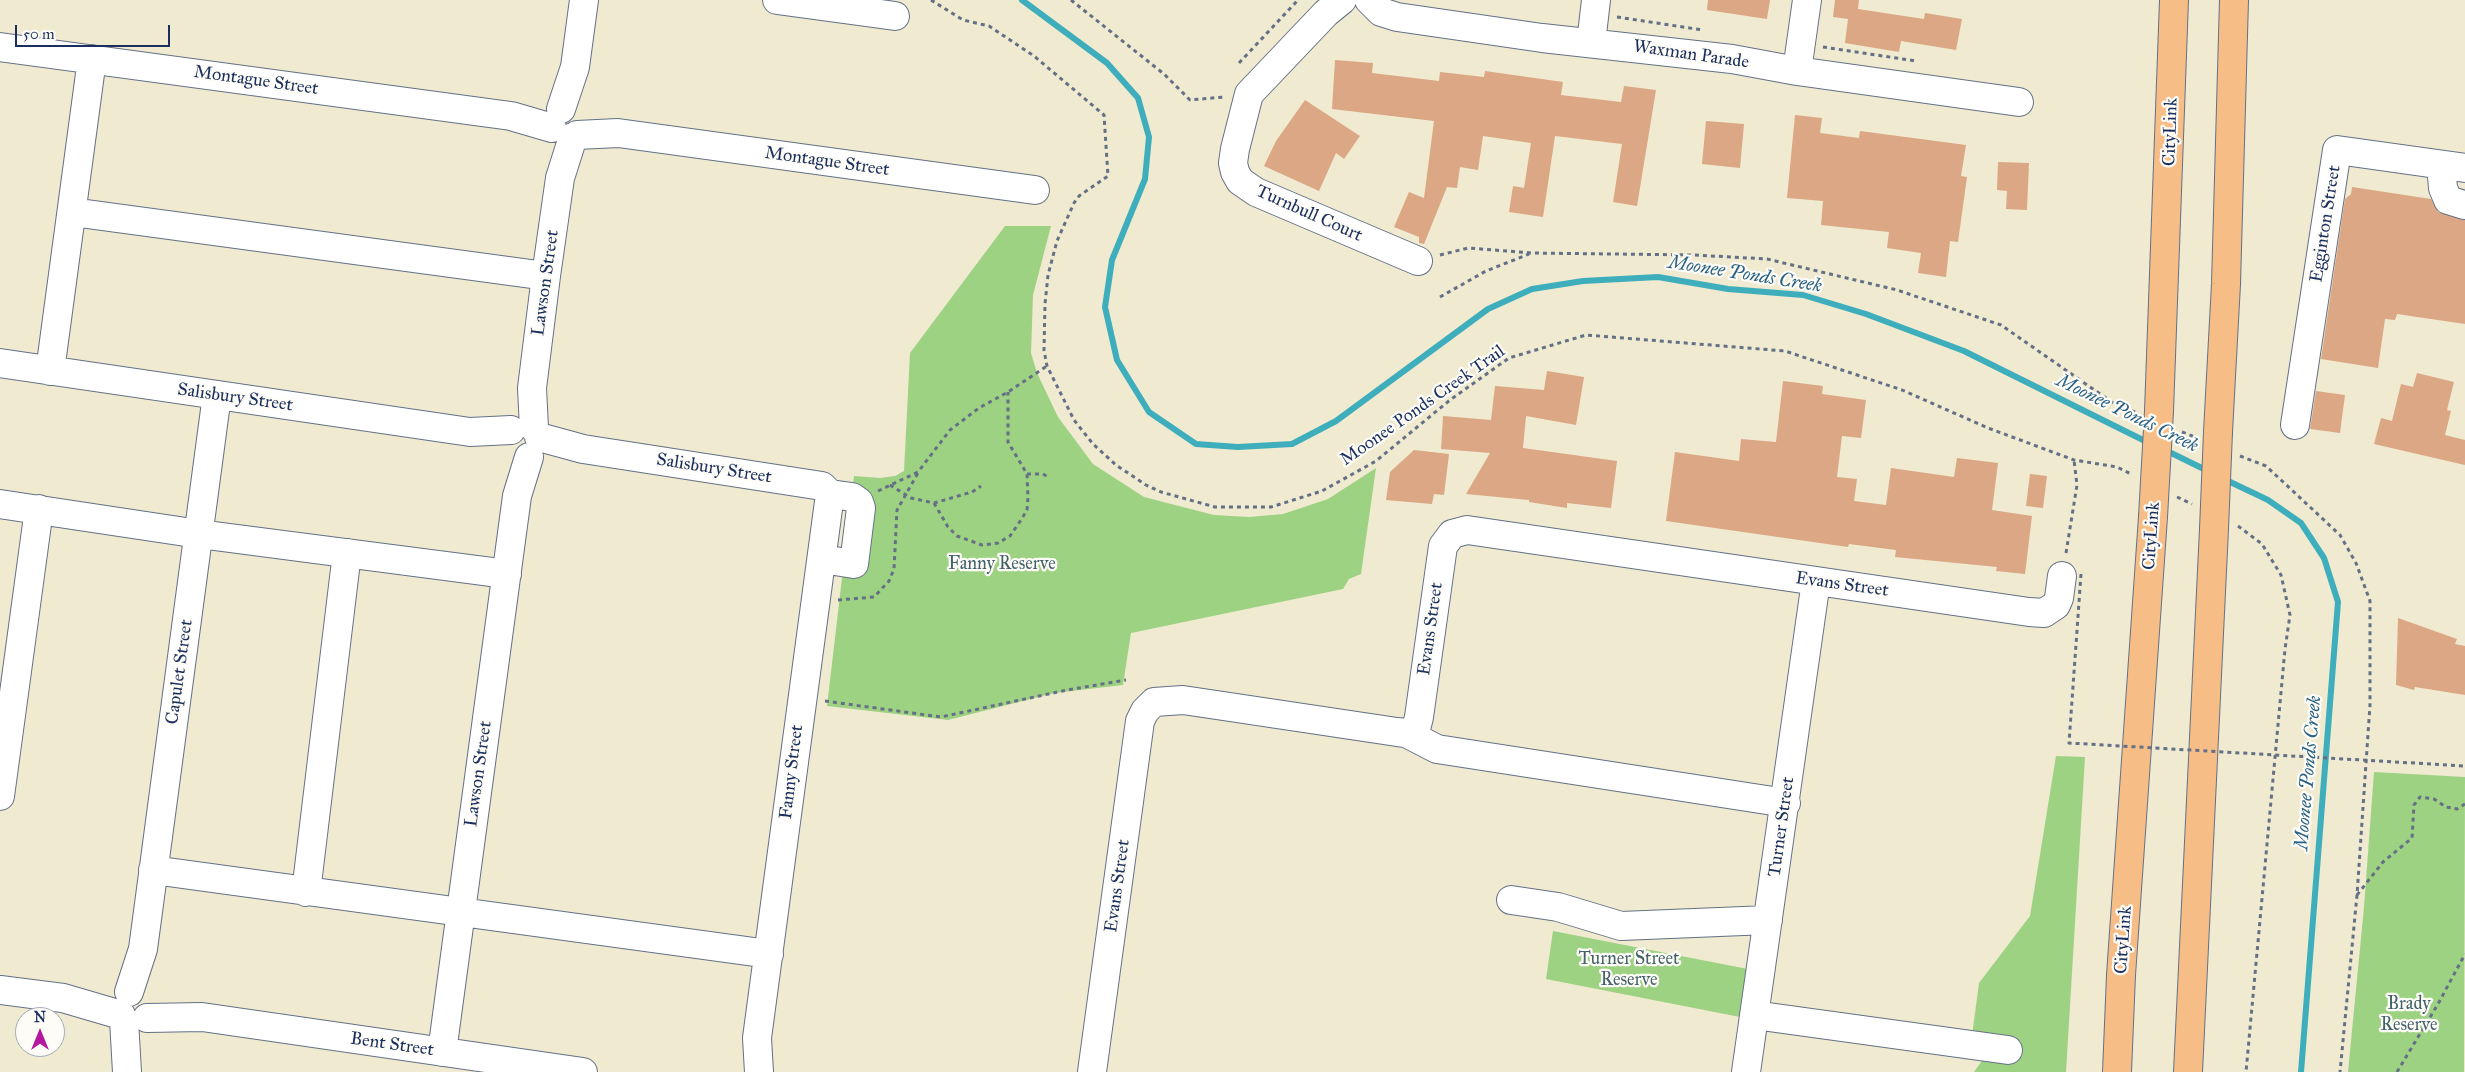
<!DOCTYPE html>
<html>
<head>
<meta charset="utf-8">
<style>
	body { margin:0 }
	#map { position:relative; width:2465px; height:1072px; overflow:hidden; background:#efead0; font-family:"IM FELL Great Primer",serif }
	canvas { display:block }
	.north { position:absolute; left:15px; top:1007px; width:50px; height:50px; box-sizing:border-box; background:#fdfcf7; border:1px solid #a3aaba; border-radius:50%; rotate:0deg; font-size:14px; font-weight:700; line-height:20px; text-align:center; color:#1b2f5e }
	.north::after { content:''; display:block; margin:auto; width:18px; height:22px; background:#b5179e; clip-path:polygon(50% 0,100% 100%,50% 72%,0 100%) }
	.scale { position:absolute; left:15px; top:25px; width:155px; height:22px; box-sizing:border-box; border:2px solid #1b2f5e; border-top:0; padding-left:6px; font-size:15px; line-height:18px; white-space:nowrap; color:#1b2f5e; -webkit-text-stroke:4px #fdfcf7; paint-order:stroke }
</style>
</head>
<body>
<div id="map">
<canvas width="2465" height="1072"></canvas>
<div class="north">N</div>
<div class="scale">50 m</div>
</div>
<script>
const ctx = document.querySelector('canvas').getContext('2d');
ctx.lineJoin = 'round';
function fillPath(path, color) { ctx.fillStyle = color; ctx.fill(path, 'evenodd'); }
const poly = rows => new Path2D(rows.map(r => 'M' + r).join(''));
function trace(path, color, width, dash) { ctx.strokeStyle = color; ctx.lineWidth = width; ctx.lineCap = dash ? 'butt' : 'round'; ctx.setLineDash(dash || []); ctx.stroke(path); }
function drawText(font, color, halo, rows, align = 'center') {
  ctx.font = font + ' "IM FELL Great Primer",serif'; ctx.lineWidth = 4.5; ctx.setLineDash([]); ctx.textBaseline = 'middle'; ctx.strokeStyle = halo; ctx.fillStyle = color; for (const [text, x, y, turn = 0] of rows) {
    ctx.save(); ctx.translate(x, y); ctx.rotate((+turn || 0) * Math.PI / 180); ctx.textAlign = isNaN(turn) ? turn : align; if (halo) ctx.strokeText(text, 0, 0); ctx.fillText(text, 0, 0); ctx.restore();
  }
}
const green = poly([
	[1005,226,1051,226,1033,295,1031,353,1037,373,1058,417,1093,464,1144,497,1214,515,1249,517,1283,514,1328,499,1376,468,1361,574,1349,579,1343,589,1131,633,1123,685,1054,693,948,720,827,706,854,476,880,478,895,476,904,471,910,353],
	[2056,756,2085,757,2066,1072,1974,1072,1983,1059,1969,1058,1979,983,2030,916],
	[2374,772,2465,777,2464,1072,2348,1072,2364,907],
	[1553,931,1753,970,1745,1018,1546,979]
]);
const stream = poly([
	[1022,0,1107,63,1138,98,1149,137,1145,179,1112,260,1105,307,1117,360,1149,412,1196,444,1238,447,1292,444,1336,421,1488,309,1532,289,1583,281,1658,277,1728,289,1803,295,1866,314,1964,351,2149,443],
	[2163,449,2210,472],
	[2224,479,2268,500,2301,523,2324,558,2338,602,2301,1072]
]);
const building = poly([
	[1708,0,1770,0,1767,19,1707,10],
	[1835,0,1859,0,1858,9,1924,19,1925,13,1962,19,1956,50,1901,41,1899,52,1845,43,1848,19,1833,17],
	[1335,60,1373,63,1372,73,1439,81,1440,72,1484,77,1485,71,1563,82,1561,95,1621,102,1624,86,1656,90,1637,206,1613,202,1622,144,1555,136,1543,217,1509,212,1513,186,1524,188,1531,143,1483,136,1478,170,1460,167,1457,188,1447,187,1424,244,1419,243,1419,237,1394,227,1409,192,1424,198,1434,121,1332,109],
	[1305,100,1360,136,1344,159,1336,153,1319,191,1264,166,1276,141],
	[1795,115,1822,118,1820,133,1859,138,1860,131,1966,145,1961,176,1967,177,1958,242,1950,241,1946,277,1918,273,1921,253,1887,248,1889,232,1821,225,1823,201,1787,198],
	[1706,121,1744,124,1740,168,1702,164],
	[1998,162,2029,163,2027,210,2006,209,2007,191,1997,190],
	[2352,187,2431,199,2438,212,2465,220,2465,324,2397,314,2395,320,2385,319,2378,368,2321,359,2345,199,2351,194],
	[1547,371,1584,377,1576,425,1526,416,1523,448,1617,461,1611,508,1567,503,1567,508,1529,502,1529,500,1466,494,1490,453,1441,449,1443,416,1491,420,1495,386,1544,390],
	[2417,373,2454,382,2447,410,2451,411,2445,435,2465,440,2465,465,2374,444,2381,418,2392,421,2401,384,2413,387],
	[1783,381,1823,386,1822,394,1866,400,1861,438,1842,436,1837,477,1857,479,1854,501,1886,505,1891,468,1954,477,1957,458,1998,463,1992,510,2032,516,2025,574,1996,571,1997,567,1895,557,1896,550,1849,544,1848,547,1666,521,1675,452,1739,461,1741,439,1776,442],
	[2316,391,2345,395,2340,433,2310,429],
	[1414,450,1449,454,1444,495,1434,494,1432,504,1386,500,1390,472],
	[2030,474,2047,476,2043,508,2026,506],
	[2398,618,2457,639,2455,644,2465,646,2465,695,2415,687,2414,690,2396,685]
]);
const path = poly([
	[931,0,963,20,989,26,1034,56,1104,115,1108,176,1079,196,1074,203,1057,241,1048,275,1045,304,1044,350,1047,366,1074,420,1093,444,1116,465,1146,485,1161,492,1215,507,1271,507,1322,491,1376,461,1450,400,1509,358,1586,335,1785,351,1902,390,1988,428,2074,460,2117,467,2131,474],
	[1071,0,1164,74,1190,100,1224,97],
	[1617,17,1703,30],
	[1823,47,1916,61],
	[1239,63,1298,0],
	[1440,255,1468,248,1532,253,1694,255,1767,259,1897,290,2001,325,2116,405,2135,412],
	[1440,297,1486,271,1529,254],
	[2182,432,2195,437],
	[2240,456,2266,466,2340,535,2356,563,2370,601,2370,705,2357,895,2340,1072],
	[1027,474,1043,474,1050,478],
	[890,485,911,498,934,503,972,492,981,486],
	[878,491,918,472,950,430,979,408,1008,392,1047,366],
	[2177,497,2192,504],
	[934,503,948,527,957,536,982,545,998,543,1010,536,1021,520,1027,510,1028,498,1027,474,1008,442,1008,392],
	[2238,526,2262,544,2281,575,2290,615,2285,649,2246,1072],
	[2066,553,2077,485,2074,460],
	[838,600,874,597,889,581,894,569,897,510,918,473],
	[825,701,941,717,1067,690,1126,680],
	[2357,895,2383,862,2412,838,2414,805,2420,797,2434,799,2446,807,2457,809,2465,804],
	[2397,1072,2438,1004,2465,954]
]);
const minor = poly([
	[777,0,895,16],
	[1342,0,1326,13,1249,94,1235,149,1233,163,1235,172,1240,181,1256,192,1418,261],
	[1369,0,1381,12,1397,17,1542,38,1732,59,1797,71,2019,102],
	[1591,43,1596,0],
	[0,47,511,116,552,128],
	[1797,71,1807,0],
	[561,109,575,67,584,0],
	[577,135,618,133,1035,190],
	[2441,165,2443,188,2448,200,2464,205],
	[72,212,546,276],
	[0,363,470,432,511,430],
	[50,371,92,59],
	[2295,425,2337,150,2465,168],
	[534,428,532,388,546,276,560,178,573,137],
	[539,437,583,449,822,486,830,494,757,1038,759,1072],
	[0,504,199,534,507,574],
	[822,559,854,564,861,508,859,502,852,497,830,494],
	[1406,733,1437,749,1786,803],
	[0,796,39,509],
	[153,870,769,954],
	[306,892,347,553],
	[1511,900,1558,907,1621,926,1768,920],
	[0,990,63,998,121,1015],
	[129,992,143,949,217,395],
	[1754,1015,2008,1050],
	[147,1018,202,1017,583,1072],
	[124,1020,127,1072],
	[442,1052,517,496,529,457],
	[1092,1072,1140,721,1145,711,1154,702,1183,700,1397,732,1406,733,1412,731,1417,725,1419,717,1443,546,1452,534,1467,530,2029,612,2044,613,2056,605,2059,598,2062,576],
	[1746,1072,1816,581]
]);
const highway = poly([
	[2159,411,2174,0],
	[2218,432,2226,284,2234,0],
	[2117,1072,2121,975,2153,517],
	[2188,1072,2214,529]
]);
const pathBridge = poly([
	[2081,574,2069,743,2465,766]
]);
const highwayBridge = poly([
	[2153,517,2159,411],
	[2214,529,2218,432]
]);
const streetNames = [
	["Waxman Parade",1691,55,8],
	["Montague Street",256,81,8],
	["CityLink",2171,132,-88],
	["Montague Street",827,162,8],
	["Turnbull Court",1309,214,24],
	["Egginton Street",2326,224,-81],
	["Lawson Street",546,283,-82],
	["Salisbury Street",235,398,8],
	["Moonee Ponds Creek Trail",1423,406,-35],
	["Salisbury Street",714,469,9],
	["CityLink",2152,536,-86],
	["Evans Street",1842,585,8],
	["Evans Street",1431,629,-82],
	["Capulet Street",180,672,-82],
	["Fanny Street",792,772,-83],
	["Lawson Street",479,774,-82],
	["Turner Street",1782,827,-82],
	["Evans Street",1118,886,-82],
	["CityLink",2124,940,-86],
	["Bent Street",392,1045,8]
];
const parkNames = [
	["Fanny Reserve",1002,565],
	["Turner Street",1629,960],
	["Reserve",1629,981],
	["Brady",2409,1005],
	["Reserve",2409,1026]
];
const waterNames = [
	["Moonee Ponds Creek",1745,275,9],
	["Moonee Ponds Creek",2127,414,26],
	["Moonee Ponds Creek",2309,773,-85]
];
fillPath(green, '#9ed283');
trace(stream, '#3eadbc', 6);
fillPath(building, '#dba785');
trace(minor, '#657086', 30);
trace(highway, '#657086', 30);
trace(path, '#657086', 3, [4, 4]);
trace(minor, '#fff', 28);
trace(highway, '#f6be86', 28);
trace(highwayBridge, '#657086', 30, []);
trace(pathBridge, '#657086', 3, [4, 4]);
trace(highwayBridge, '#f6be86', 28);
drawText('18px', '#1b2f5e', '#fdfcf7', streetNames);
drawText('18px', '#426069', '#fdfcf7', parkNames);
drawText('italic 19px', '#296184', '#fdfcf7', waterNames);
</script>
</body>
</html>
